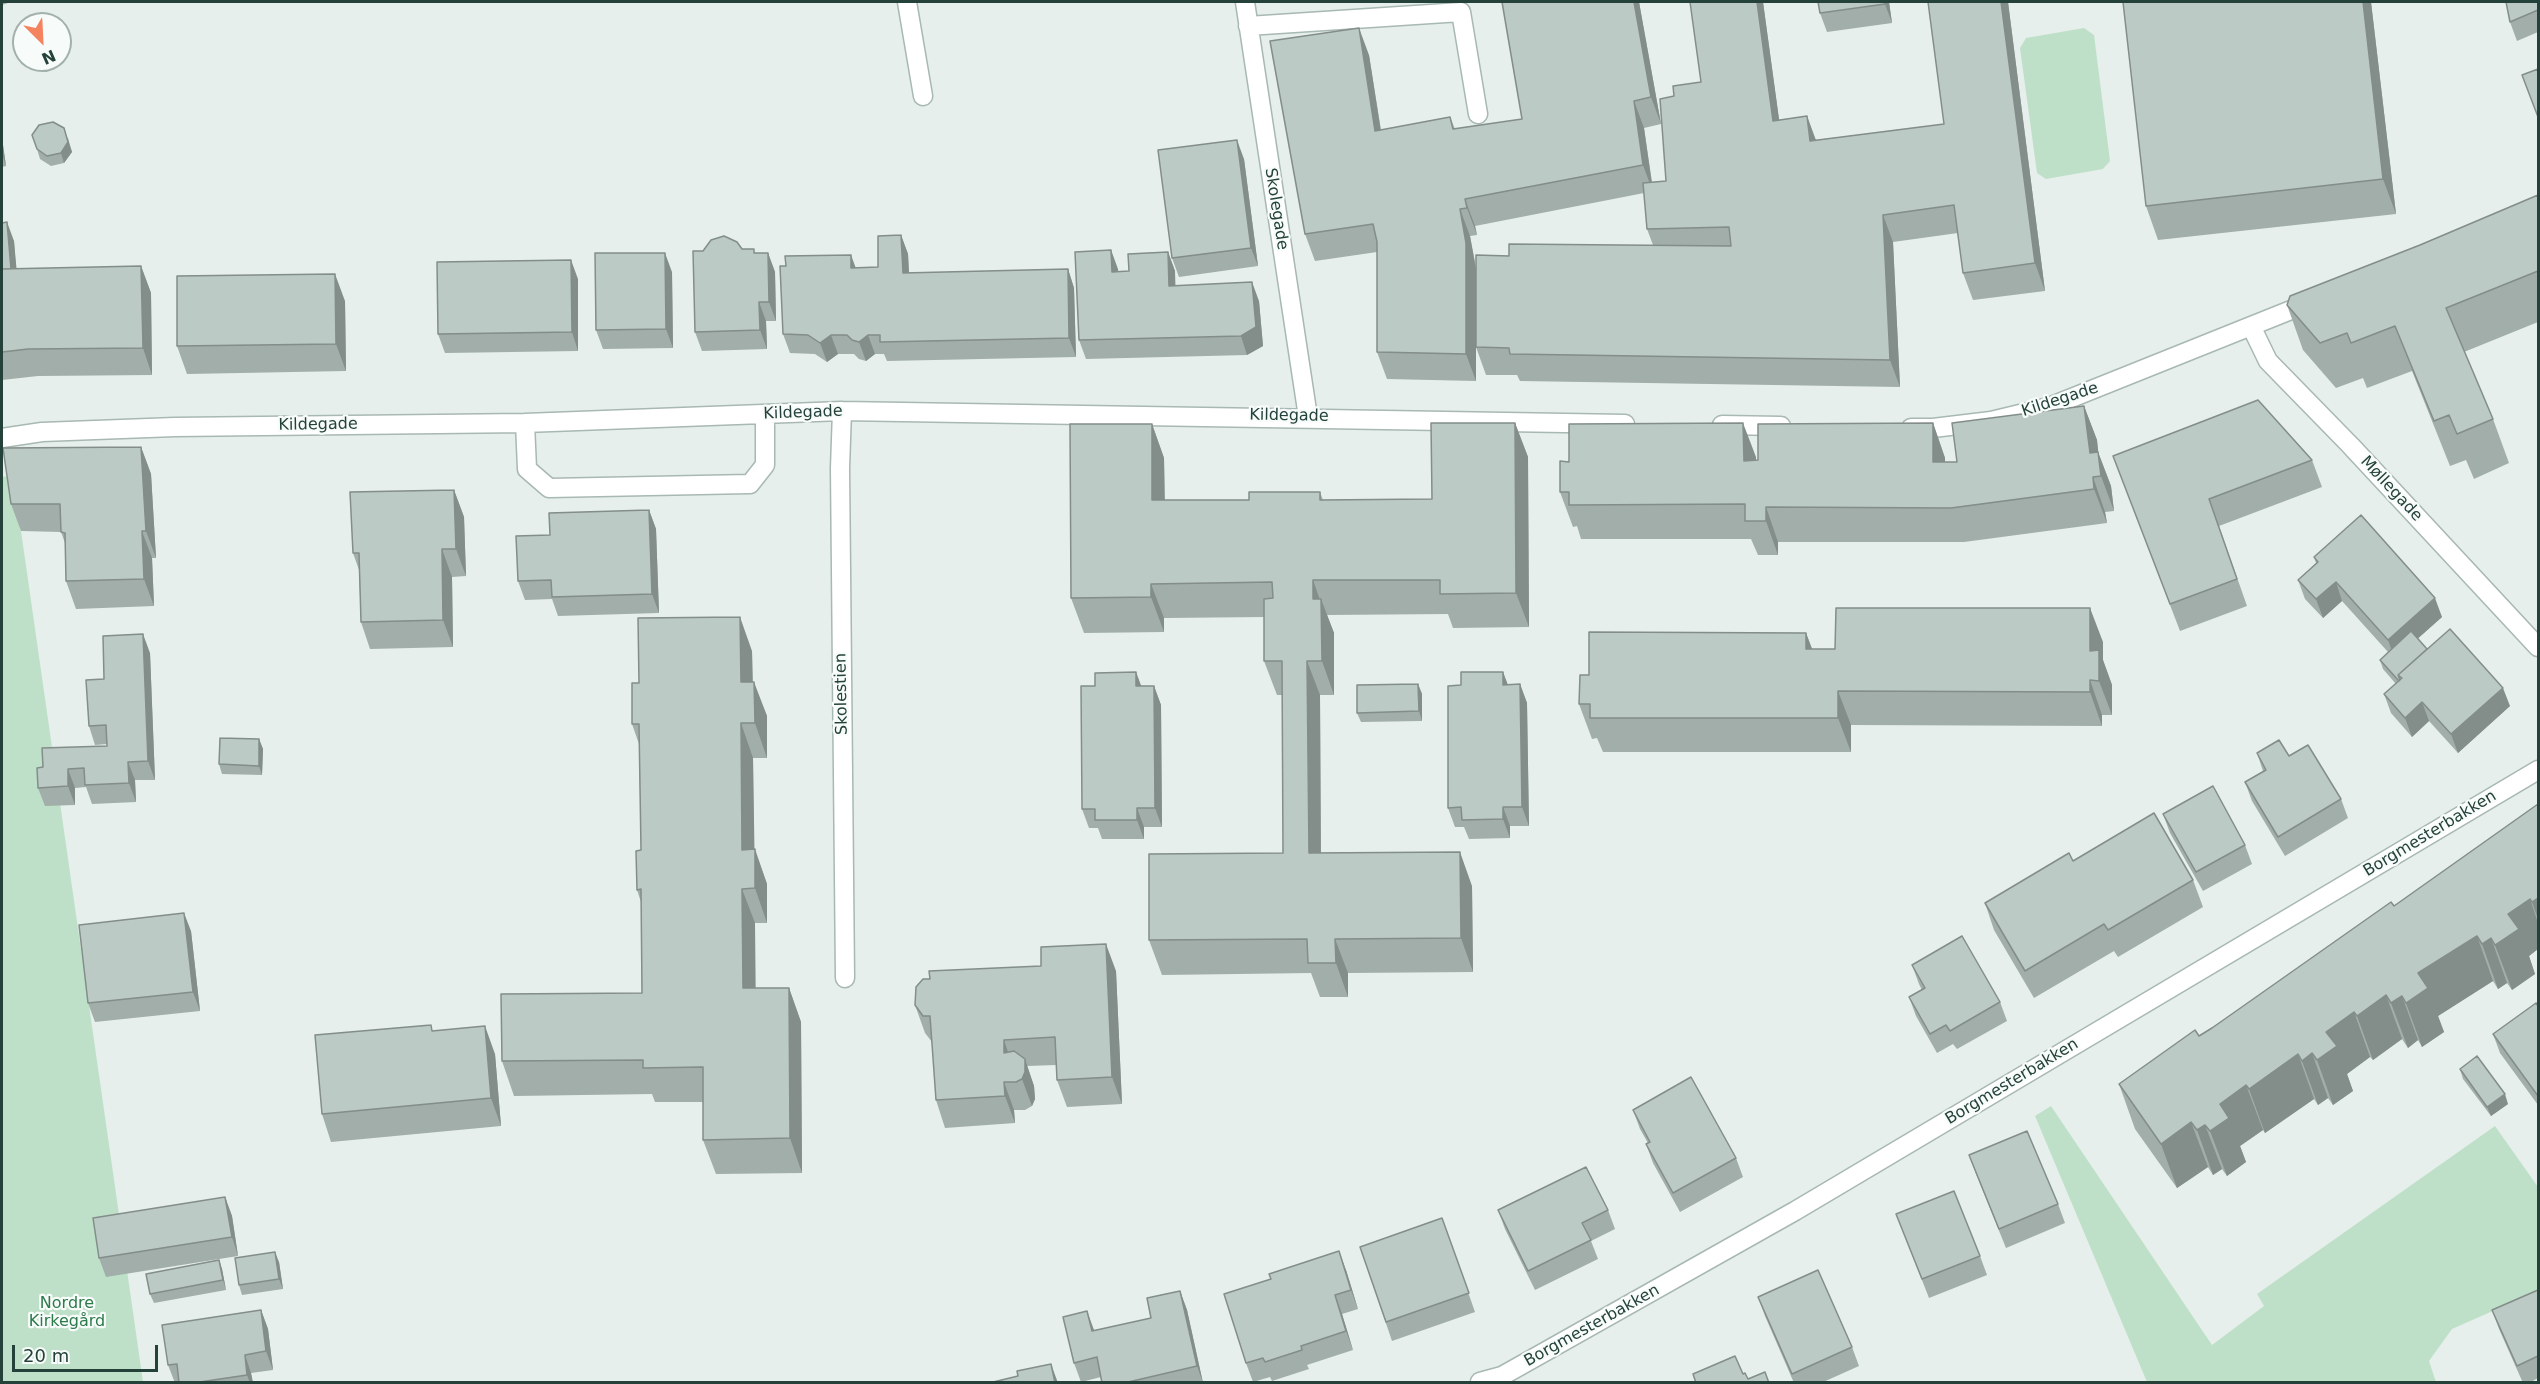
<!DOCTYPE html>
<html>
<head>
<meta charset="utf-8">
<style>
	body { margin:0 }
	#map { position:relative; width:2540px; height:1384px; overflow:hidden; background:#e6efeb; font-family:"DejaVu Sans",sans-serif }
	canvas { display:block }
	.frame { position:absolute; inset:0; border:3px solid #24423a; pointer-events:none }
	.north { position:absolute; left:12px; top:12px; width:60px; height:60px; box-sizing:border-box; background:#f7fbf9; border:2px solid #a3b1ad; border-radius:50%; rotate:156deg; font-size:16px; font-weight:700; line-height:24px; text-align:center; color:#24423a }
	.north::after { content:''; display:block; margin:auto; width:21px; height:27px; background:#f4845f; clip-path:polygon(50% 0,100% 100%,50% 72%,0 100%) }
	.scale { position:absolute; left:12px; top:1345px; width:146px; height:27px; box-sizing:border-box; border:3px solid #24423a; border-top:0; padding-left:8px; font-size:18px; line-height:21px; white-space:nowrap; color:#24423a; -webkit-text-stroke:4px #f7fbf9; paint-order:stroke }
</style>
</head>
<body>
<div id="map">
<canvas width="2540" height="1384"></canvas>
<div class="frame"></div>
<div class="north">N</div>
<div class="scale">20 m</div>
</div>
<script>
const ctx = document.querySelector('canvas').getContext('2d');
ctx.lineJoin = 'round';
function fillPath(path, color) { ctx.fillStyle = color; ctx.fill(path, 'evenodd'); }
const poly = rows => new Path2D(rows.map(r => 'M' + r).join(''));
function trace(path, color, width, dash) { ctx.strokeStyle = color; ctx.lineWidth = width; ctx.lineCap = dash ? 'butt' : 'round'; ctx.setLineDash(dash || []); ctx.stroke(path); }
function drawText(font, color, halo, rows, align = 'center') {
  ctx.font = font + ' "DejaVu Sans",sans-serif'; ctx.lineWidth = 4.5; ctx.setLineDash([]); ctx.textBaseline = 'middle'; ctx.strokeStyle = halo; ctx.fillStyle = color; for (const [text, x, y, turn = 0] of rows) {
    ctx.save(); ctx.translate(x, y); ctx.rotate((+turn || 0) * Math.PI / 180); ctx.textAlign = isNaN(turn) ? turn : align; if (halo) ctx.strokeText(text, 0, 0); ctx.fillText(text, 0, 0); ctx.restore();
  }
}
const green = poly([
	[2084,28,2094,35,2110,161,2103,169,2046,179,2037,173,2020,48,2026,38],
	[12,475,21,531,143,1382,2,1382,2,477],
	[2051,1106,2212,1345,2264,1306,2257,1294,2495,1126,2538,1187,2538,1291,2452,1329,2429,1361,2436,1382,2147,1382,2035,1116]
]);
const minor = poly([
	[907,2,923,96],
	[1245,2,1308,417],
	[1248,26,1461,12,1478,114],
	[2251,326,2268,361,2351,446,2538,647],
	[842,411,840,468,845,978],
	[525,423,527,469,549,488,750,484,765,465,765,414],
	[1722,425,1781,426],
	[1911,428,1933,428,1991,421,2049,407,2311,302],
	[2,438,42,432,175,427,525,423,842,411,1625,424],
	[1480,1382,1502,1376,1795,1211,2538,770]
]);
const wall = poly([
	[2,2,11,2,2,5],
	[1502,2,1639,2,1661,124,1644,128,1652,182,1666,181,1674,96,1701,82,1763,2,1779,120,1807,116,1816,140,1944,124,2008,2,2045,291,1973,300,1963,273,1958,233,1893,242,1900,387,1520,381,1517,375,1486,375,1476,347,1476,343,1476,381,1387,379,1377,352,1377,252,1315,261,1305,234,1369,55,1381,130,1450,117,1455,129,1522,119],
	[1644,193,1647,229,1653,245,1509,256,1476,267,1470,236,1477,235,1475,226],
	[1818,2,1889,2,1892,23,1827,32,1820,13],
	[2371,2,2396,214,2158,240,2146,206],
	[2538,2,2538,32,2517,41,2510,22],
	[2,138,6,166,2,167],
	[68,138,72,152,64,163,51,166,40,159,37,149],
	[1244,159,1258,266,1179,277,1172,258],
	[2538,195,2538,323,2538,322,2464,352,2493,419,2509,463,2474,479,2466,460,2450,466,2412,371,2367,388,2363,378,2336,388,2303,350,2287,305,2420,245],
	[2,223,14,241,16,269,141,266,151,293,152,375,38,376,2,380],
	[901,235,908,254,909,273,1068,269,1074,288,1076,357,887,361,884,354,875,354,866,361,859,359,854,354,838,354,827,362,815,354,790,353,783,334,786,266,855,267,878,267],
	[742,249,755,253,768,253,775,272,776,321,766,321,767,349,702,351,695,332],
	[1111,250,1118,271,1129,271,1168,252,1175,271,1175,285,1259,301,1263,346,1247,355,1086,359,1079,340],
	[672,272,673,348,603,349,596,330],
	[578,279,578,351,445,353,438,334],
	[345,301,346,371,187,374,177,346],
	[2084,406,2097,440,2098,452,2111,486,2114,511,2105,512,2107,523,1964,542,1778,542,1778,555,1758,555,1751,539,1581,539,1577,526,1573,527,1560,492,1569,462,1756,457,1756,460,1933,423,1945,458,1945,462,1957,462],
	[1515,423,1528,457,1529,627,1453,628,1448,614,1327,615,1334,633,1334,695,1320,695,1321,853,1472,886,1473,972,1348,973,1348,997,1320,997,1311,973,1162,975,1149,940,1283,853,1282,695,1277,695,1264,661,1264,617,1164,618,1164,632,1084,633,1071,598,1152,424,1164,458,1165,500,1249,500,1320,492,1323,500,1432,499],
	[141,447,151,474,156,558,152,558,154,606,76,609,66,581,65,543,61,532,21,531,11,504],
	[2113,456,2312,460,2322,487,2219,526,2247,606,2180,631],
	[454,490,464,517,466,576,452,577,453,647,370,649,361,622,359,570,353,553],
	[649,510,656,529,659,613,558,616,552,599,525,600,518,581,550,535],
	[2314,557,2442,617,2418,638,2427,649,2510,706,2458,753,2429,721,2412,737,2391,713,2384,694,2396,684,2383,669,2380,660,2388,652,2342,601,2323,618,2305,599,2298,580,2316,563],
	[1806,633,1812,649,1835,649,2103,642,2103,660,2112,685,2112,715,2102,715,2102,726,1851,725,1851,752,1603,752,1597,738,1592,739,1579,704,1589,675],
	[752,651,753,682,767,716,767,758,753,758,754,849,767,884,767,923,755,923,755,988,789,988,801,1022,802,1173,716,1174,703,1140,703,1102,655,1102,652,1094,514,1096,502,1061,642,993,641,902,637,890,641,850,639,744,632,724,639,683],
	[150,653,155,780,135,780,136,802,92,804,86,787,75,788,75,805,45,806,38,788,43,767,107,746,107,744,95,745,89,726,104,679],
	[1136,672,1141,686,1154,686,1161,705,1162,827,1144,827,1144,839,1102,839,1098,828,1089,828,1082,809,1095,686],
	[1503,672,1508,685,1520,684,1527,703,1529,826,1510,826,1510,838,1469,839,1464,827,1455,827,1448,808,1461,685],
	[1418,684,1422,694,1422,721,1361,722,1357,713],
	[259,739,263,749,262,775,222,774,219,764],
	[2257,753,2289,756,2341,799,2348,818,2285,856,2252,801,2245,782,2263,771],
	[2538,804,2538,949,2529,956,2535,974,2512,990,2507,983,2498,989,2493,981,2438,1016,2444,1032,2422,1047,2418,1040,2408,1048,2402,1039,2373,1060,2370,1057,2347,1074,2353,1091,2333,1105,2328,1098,2318,1105,2314,1099,2265,1133,2263,1130,2240,1146,2246,1162,2227,1176,2222,1169,2213,1175,2208,1167,2177,1188,2135,1129,2119,1084,2199,1036,2394,906],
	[2163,814,2245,845,2252,864,2203,891,2170,833],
	[2073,861,2193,880,2203,907,2118,957,2114,951,2034,998,1994,930,1985,903],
	[191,931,200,1011,95,1022,88,1003],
	[1912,965,2000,1002,2007,1021,1957,1049,1953,1044,1937,1053,1916,1016,1909,997,1922,990,1919,984],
	[1041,966,1116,971,1122,1104,1067,1107,1057,1080,1056,1065,1027,1066,1034,1086,1035,1099,1032,1106,1025,1110,1014,1110,1015,1123,945,1128,936,1100,932,1042,925,1033,915,1005],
	[2538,1006,2538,1105,2500,1053,2493,1034],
	[433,1031,495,1054,501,1126,331,1142,322,1114],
	[2460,1069,2508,1104,2491,1116,2463,1079],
	[1633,1110,1736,1158,1743,1177,1680,1212,1653,1163,1646,1144,1648,1143,1640,1129],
	[1969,1155,2058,1204,2065,1223,2006,1248,1976,1174],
	[225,1197,232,1216,238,1256,106,1277,99,1258],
	[1498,1210,1608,1210,1615,1229,1591,1241,1598,1259,1535,1290,1505,1229],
	[1896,1214,1980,1256,1987,1275,1929,1298],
	[1442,1218,1475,1312,1392,1341,1360,1247],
	[219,1260,222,1269,226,1290,154,1303,150,1294],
	[279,1262,283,1289,242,1295,239,1285],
	[1346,1270,1358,1309,1342,1314,1353,1350,1307,1365,1309,1369,1272,1381,1270,1377,1253,1382,1246,1363],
	[2538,1290,2538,1378,2529,1383,2523,1383,2499,1329,2492,1310],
	[1180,1291,1187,1310,1203,1383,1102,1383,1101,1377,1081,1382,1074,1363,1094,1331,1151,1318],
	[1758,1297,1852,1347,1859,1366,1821,1383,1794,1383,1765,1316],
	[261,1310,268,1329,273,1370,251,1373,253,1383,175,1383,168,1365]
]);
const shadedWall = poly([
	[1634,2,1639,2,1661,124,1651,97],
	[1757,2,1763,2,1783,148,1773,121],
	[1884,2,1889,2,1892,23,1885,4],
	[2001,2,2008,2,2045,291,2035,263],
	[2363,2,2371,2,2396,214,2383,179],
	[1359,28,1369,55,1385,158,1375,131],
	[1634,101,1644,128,1653,192,1643,165],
	[1807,116,1817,144,1810,141],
	[64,128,72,152,64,163,61,153],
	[2,138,6,166,3,157],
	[1237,140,1244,159,1258,266,1251,248],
	[1465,199,1475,226,1477,235,1467,208],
	[1460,209,1470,236,1476,270,1476,381,1466,354],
	[1883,215,1893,242,1900,387,1890,360],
	[7,222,14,241,19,296,12,277],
	[901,235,908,254,910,292,903,273],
	[1111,250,1118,269,1119,291,1112,272],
	[1168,252,1175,271,1176,305,1169,286],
	[665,253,672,272,673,348,666,329],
	[768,253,775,272,776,321,769,302],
	[851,255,858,274,851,268],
	[571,260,578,279,578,351,572,332],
	[141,266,151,293,152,375,143,348],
	[1068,269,1074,288,1076,357,1069,338],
	[335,274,345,301,346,371,336,344],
	[1252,282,1259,301,1263,346,1247,355,1241,336],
	[759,302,766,321,767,349,760,330],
	[831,335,838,354,827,362,820,343],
	[868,335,875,354,866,361,859,342],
	[2084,406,2097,440,2099,459,2098,452,2111,486,2114,511,2101,476,2090,453],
	[1515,423,1528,457,1529,627,1516,593],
	[1743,423,1756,457,1756,495,1744,461],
	[1933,423,1945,458,1945,496,1933,462],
	[1152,424,1164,458,1165,534,1152,500],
	[141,447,151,474,156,558,146,531],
	[2093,477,2105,512,2107,523,2094,489],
	[454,490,464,517,466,576,456,549],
	[1766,507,1778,542,1778,555,1766,521],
	[649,510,656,529,659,613,652,594],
	[142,531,152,558,154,606,144,579],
	[442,549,452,577,453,647,443,620],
	[1313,580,1321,603,1321,599,1334,633,1334,695,1322,661,1313,599],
	[2336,582,2342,601,2323,618,2316,599],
	[1151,584,1164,618,1164,632,1151,597],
	[2435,598,2442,617,2395,659,2388,640],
	[2090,608,2103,642,2103,660,2112,685,2112,715,2099,681,2090,651],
	[740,617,752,651,753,716,741,682],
	[1806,633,1819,667,1806,649],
	[143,634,150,653,155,780,148,761],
	[1307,661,1320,695,1321,887,1309,853],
	[1136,672,1143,691,1136,686],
	[1503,672,1510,691,1503,685],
	[2090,680,2102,715,2102,726,2090,692],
	[754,682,767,716,767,758,755,723],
	[1418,684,1422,694,1422,721,1419,711],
	[1520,684,1527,703,1529,826,1522,807],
	[1154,686,1161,705,1162,827,1155,808],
	[2503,688,2510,706,2458,753,2451,734],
	[1838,691,1851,725,1851,752,1838,718],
	[2422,702,2429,721,2412,737,2405,718],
	[741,723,753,758,755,884,742,850],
	[259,739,263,749,262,775,259,766],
	[128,762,135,780,136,802,129,783],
	[68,769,75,788,75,805,68,786],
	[1503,807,1510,826,1510,838,1503,819],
	[1137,808,1144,827,1144,839,1137,820],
	[755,849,767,884,767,923,755,888],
	[1460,852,1472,886,1473,972,1461,938],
	[742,889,755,923,756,1022,743,988],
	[2538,898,2538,919,2532,902],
	[2530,899,2538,923,2538,949,2529,956,2535,974,2512,990,2495,945,2508,914],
	[184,913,191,931,200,1011,193,992],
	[2477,936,2493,981,2438,1016,2444,1032,2422,1047,2406,1003,2418,973],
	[2491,938,2507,983,2498,989,2482,944],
	[1335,939,1348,973,1348,997,1336,963],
	[1106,944,1116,971,1122,1104,1112,1077],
	[789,988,801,1022,802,1173,790,1138],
	[2386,995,2402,1039,2373,1060,2357,1016],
	[2402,996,2418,1040,2408,1048,2391,1003],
	[2354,1012,2370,1057,2347,1074,2353,1091,2333,1105,2317,1060,2326,1032],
	[485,1026,495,1054,501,1126,491,1098],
	[1004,1040,1013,1067,1004,1053],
	[2312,1053,2328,1098,2318,1105,2302,1061],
	[2298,1054,2314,1099,2265,1133,2249,1089],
	[1025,1059,1034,1086,1035,1099,1032,1106,1022,1079],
	[1004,1082,1014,1110,1015,1123,1005,1096],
	[2246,1085,2263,1130,2240,1146,2246,1162,2227,1176,2210,1131,2220,1104],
	[2505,1094,2508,1104,2491,1116,2487,1107],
	[2191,1122,2208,1167,2177,1188,2161,1144],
	[2205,1125,2222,1169,2213,1175,2197,1130],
	[225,1197,232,1216,238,1256,232,1237],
	[1339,1251,1346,1270,1358,1309,1351,1290],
	[275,1252,279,1262,283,1289,279,1279],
	[219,1260,222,1269,226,1290,223,1280],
	[1180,1291,1187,1310,1203,1383,1197,1366],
	[1335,1295,1342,1314,1353,1350,1346,1331],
	[261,1310,268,1329,273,1370,266,1351],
	[1087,1311,1094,1330,1099,1350,1092,1331],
	[245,1355,251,1373,253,1383,250,1383,247,1375],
	[1051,1364,1058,1383,1055,1383]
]);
const building = poly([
	[1502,2,1634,2,1651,97,1634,101,1643,165,1465,199,1467,208,1460,209,1466,243,1466,354,1377,352,1377,242,1373,224,1305,234,1270,41,1359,28,1375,131,1450,117,1453,129,1522,119,1502,2],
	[1690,2,1757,2,1773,121,1807,116,1810,141,1944,124,1928,2,2001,2,2035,263,1963,273,1954,205,1883,215,1890,360,1510,354,1509,348,1476,347,1476,255,1509,256,1509,244,1731,246,1729,227,1647,229,1643,183,1666,181,1660,99,1674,96,1673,86,1701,82,1690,2],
	[1818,2,1884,2,1885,4,1820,13,1818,2],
	[2123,2,2363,2,2383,179,2146,206,2123,2],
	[2506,2,2538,2,2538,10,2510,22,2506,2],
	[2538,69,2538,117,2522,75,2538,69],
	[53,122,64,128,68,142,61,153,47,156,37,149,32,135,39,125,53,122],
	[1237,140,1251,248,1172,258,1158,150,1237,140],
	[2538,195,2538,271,2446,308,2493,419,2457,434,2449,415,2434,421,2395,326,2351,343,2347,333,2320,343,2287,305,2290,296,2420,245,2538,195],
	[7,222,11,269,2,269,2,223,7,222],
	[901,235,903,273,1068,269,1069,338,880,342,880,335,868,335,859,342,852,340,847,335,831,335,820,343,808,335,783,334,780,266,786,266,785,256,851,255,851,268,878,267,878,236,901,235],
	[724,236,737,242,742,249,754,249,754,253,768,253,769,302,759,302,760,330,695,332,693,251,703,251,711,240,724,236],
	[1111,250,1112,272,1129,271,1128,254,1168,252,1169,286,1252,282,1256,327,1241,336,1079,340,1075,252,1111,250],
	[595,253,665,253,666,329,596,330,595,253],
	[571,260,572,332,438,334,437,262,571,260],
	[141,266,143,348,28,349,2,352,2,269,141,266],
	[335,274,336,344,177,346,177,276,335,274],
	[2258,400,2312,460,2209,499,2237,579,2170,604,2113,456,2258,400],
	[2084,406,2090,453,2098,452,2101,476,2093,477,2094,489,1951,508,1766,507,1766,521,1745,521,1745,504,1569,505,1569,492,1560,492,1560,461,1569,462,1569,424,1743,423,1744,461,1758,460,1758,424,1933,423,1933,462,1957,462,1952,423,2084,406],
	[1431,423,1515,423,1516,593,1440,594,1440,580,1313,580,1313,599,1321,599,1322,661,1307,661,1309,853,1460,852,1461,938,1335,939,1336,963,1308,963,1307,939,1149,940,1149,854,1283,853,1282,661,1264,661,1264,599,1273,598,1272,582,1151,584,1151,597,1071,598,1070,424,1152,424,1152,500,1249,500,1249,492,1320,492,1320,500,1432,499,1431,423],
	[141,447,146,531,142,531,144,579,66,581,65,533,61,532,60,504,11,504,3,448,141,447],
	[454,490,456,549,442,549,443,620,361,622,359,553,353,553,350,492,454,490],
	[649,510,652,594,552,597,551,580,518,581,516,536,550,535,549,513,649,510],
	[2361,515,2435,598,2388,640,2336,582,2316,599,2298,580,2318,562,2314,557,2361,515],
	[1836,608,2090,608,2090,651,2099,650,2099,681,2090,680,2090,692,1838,691,1838,718,1590,718,1590,704,1579,704,1580,675,1589,675,1589,632,1806,633,1806,649,1835,649,1836,608],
	[740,617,741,682,754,682,755,723,741,723,742,850,755,849,755,888,742,889,743,988,789,988,790,1138,703,1140,703,1067,643,1068,643,1060,502,1061,501,994,642,993,641,889,637,890,636,851,641,850,639,724,632,724,632,683,639,683,638,618,740,617],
	[2450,629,2503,688,2451,734,2422,702,2405,718,2384,694,2402,678,2398,675,2450,629],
	[2411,631,2427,649,2398,675,2400,680,2399,681,2380,660,2411,631],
	[143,634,148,761,128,762,129,783,85,785,84,768,68,769,68,786,38,788,37,768,43,767,42,748,107,746,106,725,89,726,86,680,104,679,103,636,143,634],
	[1136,672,1136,686,1154,686,1155,808,1137,808,1137,820,1095,820,1095,809,1082,809,1081,686,1095,686,1095,673,1136,672],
	[1461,672,1503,672,1503,685,1520,684,1522,807,1503,807,1503,819,1462,820,1461,807,1448,808,1448,686,1461,685,1461,672],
	[1418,684,1419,711,1357,713,1357,685,1418,684],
	[220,738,259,739,259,766,219,764,220,738],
	[2279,740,2289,756,2308,745,2341,799,2278,837,2245,782,2266,770,2257,753,2279,740],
	[2213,786,2245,845,2196,872,2163,814,2213,786],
	[2538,804,2538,898,2532,902,2530,899,2508,914,2519,929,2495,945,2491,938,2482,944,2477,936,2418,973,2428,988,2406,1003,2402,996,2391,1003,2386,995,2357,1016,2354,1012,2326,1032,2337,1046,2317,1060,2312,1053,2302,1061,2298,1054,2249,1089,2246,1085,2220,1104,2229,1118,2210,1131,2205,1125,2197,1130,2191,1122,2161,1144,2119,1084,2195,1030,2199,1036,2212,1028,2391,902,2394,906,2538,804],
	[2154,813,2193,880,2108,930,2104,924,2025,971,1985,903,2069,853,2073,861,2154,813],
	[184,913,193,992,88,1003,79,925,184,913],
	[1962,936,2000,1002,1950,1031,1946,1025,1930,1034,1909,997,1925,988,1912,965,1962,936],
	[1106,944,1112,1077,1057,1080,1055,1037,1004,1040,1004,1053,1014,1051,1025,1059,1025,1072,1022,1079,1016,1082,1004,1082,1005,1096,936,1100,930,1016,923,1016,915,1005,916,987,923,979,930,979,929,971,1041,966,1041,947,1106,944],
	[2536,1003,2538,1006,2538,1096,2493,1034,2536,1003],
	[431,1025,432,1031,485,1026,491,1098,322,1114,315,1035,431,1025],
	[2477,1056,2505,1094,2487,1107,2460,1069,2477,1056],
	[1691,1077,1736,1158,1673,1193,1646,1144,1650,1142,1633,1110,1691,1077],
	[2027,1131,2058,1204,1999,1229,1969,1155,2027,1131],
	[1586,1167,1608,1210,1582,1223,1591,1240,1528,1271,1498,1210,1586,1167],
	[1954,1191,1980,1256,1922,1279,1896,1214,1954,1191],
	[225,1197,232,1237,99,1258,93,1218,225,1197],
	[1442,1218,1469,1293,1386,1322,1360,1247,1442,1218],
	[1339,1251,1351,1290,1335,1295,1346,1331,1301,1346,1302,1350,1265,1362,1263,1358,1246,1363,1224,1294,1271,1279,1269,1274,1339,1251],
	[275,1252,279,1279,239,1285,235,1258,275,1252],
	[219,1260,223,1280,150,1294,146,1274,219,1260],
	[1818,1270,1852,1347,1792,1374,1758,1297,1818,1270],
	[2538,1290,2538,1356,2517,1366,2492,1310,2538,1290],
	[1180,1291,1197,1366,1124,1383,1102,1383,1097,1357,1074,1363,1063,1317,1087,1311,1092,1331,1151,1318,1147,1298,1180,1291],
	[261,1310,266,1351,245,1355,247,1375,193,1383,179,1383,177,1364,168,1365,162,1325,261,1310],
	[1735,1356,1743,1374,1745,1373,1748,1379,1765,1372,1769,1383,1696,1383,1693,1374,1735,1356],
	[1051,1364,1055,1383,989,1383,1018,1376,1017,1371,1051,1364]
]);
const streetNames = [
	["Skolegade",1276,209,81],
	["Kildegade",2060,400,-18],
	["Kildegade",803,413,-2],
	["Kildegade",1289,416,1],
	["Kildegade",318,425,-1],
	["Møllegade",2391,489,47],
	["Skolestien",842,694,-91],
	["Borgmesterbakken",2430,834,-31],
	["Borgmesterbakken",2012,1082,-31],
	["Borgmesterbakken",1592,1326,-29]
];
const parkNames = [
	["Nordre",67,1304],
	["Kirkegård",67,1322]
];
fillPath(green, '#bfe0c8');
trace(minor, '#a8b8b2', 21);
trace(minor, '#fff', 18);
fillPath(wall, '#a1aea9');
fillPath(shadedWall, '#838d89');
fillPath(building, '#bbcac4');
trace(building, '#838d89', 1.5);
drawText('16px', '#24423a', '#f7fbf9', streetNames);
drawText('16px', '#2d7a4b', '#f7fbf9', parkNames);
</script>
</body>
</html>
